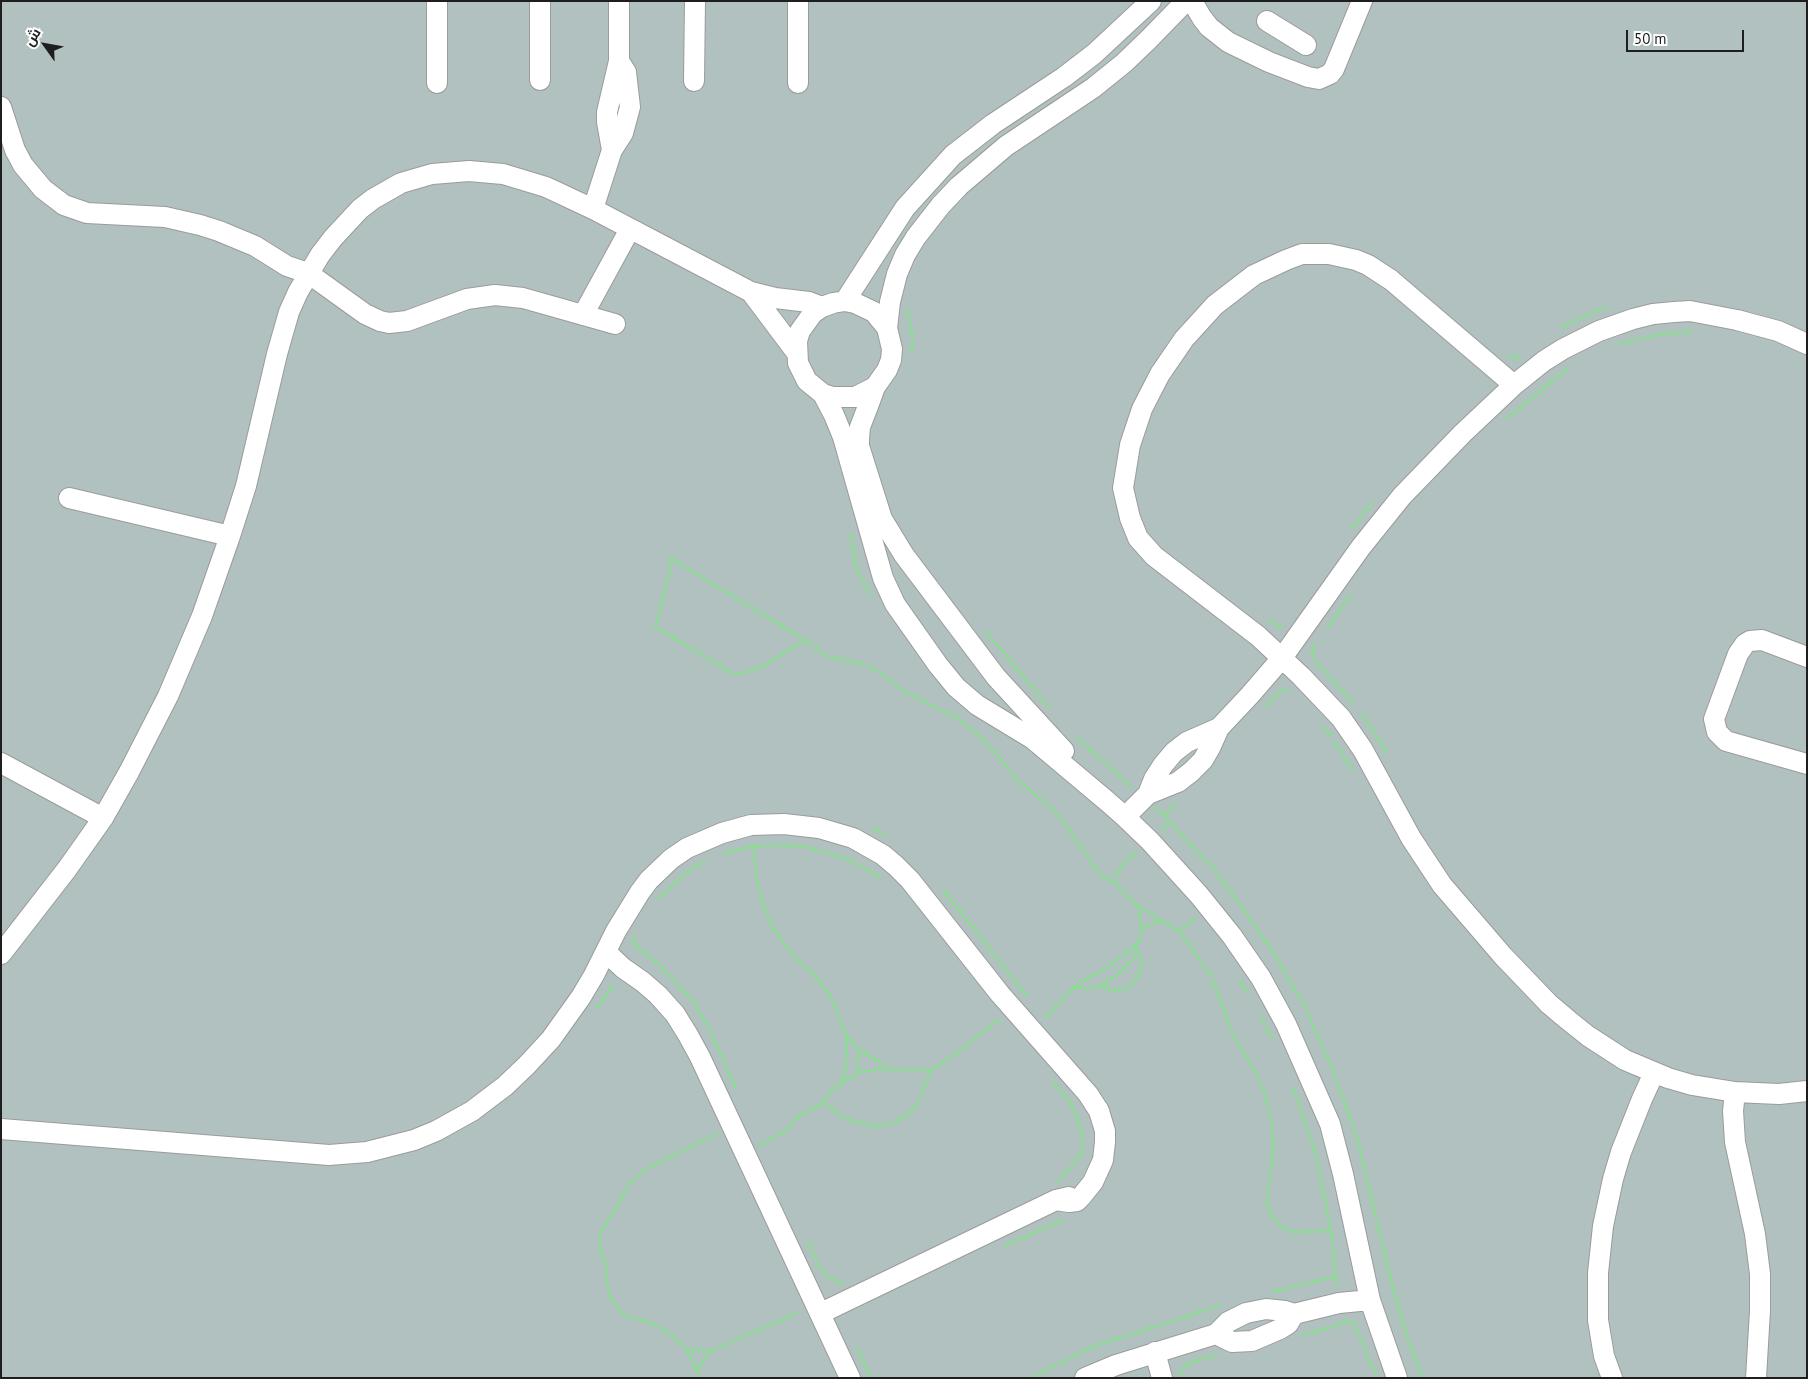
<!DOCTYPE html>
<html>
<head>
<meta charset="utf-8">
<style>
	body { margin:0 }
	#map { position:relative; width:1808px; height:1379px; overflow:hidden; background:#e5eeea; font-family:"PT Sans",Cairo,sans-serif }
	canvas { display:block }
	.frame { position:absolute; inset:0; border:2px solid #1e1e1e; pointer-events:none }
	.north { position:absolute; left:20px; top:20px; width:50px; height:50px; -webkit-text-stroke:4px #fff; paint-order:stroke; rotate:302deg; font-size:14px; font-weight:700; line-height:20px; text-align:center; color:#1e1e1e }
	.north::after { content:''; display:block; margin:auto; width:18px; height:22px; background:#1e1e1e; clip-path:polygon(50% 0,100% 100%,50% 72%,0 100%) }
	.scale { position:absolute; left:1626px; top:30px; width:118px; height:22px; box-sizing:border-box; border:2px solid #1e1e1e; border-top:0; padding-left:6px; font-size:15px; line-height:18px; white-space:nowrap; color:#1e1e1e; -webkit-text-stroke:4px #fff; paint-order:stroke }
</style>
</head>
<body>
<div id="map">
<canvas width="1808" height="1379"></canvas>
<div class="frame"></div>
<div class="north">ش</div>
<div class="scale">50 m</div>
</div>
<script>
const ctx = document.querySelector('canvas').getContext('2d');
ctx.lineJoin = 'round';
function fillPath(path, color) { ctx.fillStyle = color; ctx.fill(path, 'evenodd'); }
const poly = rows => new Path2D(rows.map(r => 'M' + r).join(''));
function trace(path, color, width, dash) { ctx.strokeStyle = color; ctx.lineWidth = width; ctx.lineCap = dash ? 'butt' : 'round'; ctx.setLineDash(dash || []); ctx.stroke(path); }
const construction = poly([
	[1,1,1807,1,1807,1378,1,1378]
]);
const path = poly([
	[907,309,913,342,911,352],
	[1561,328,1580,318,1608,307],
	[1619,344,1662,334,1690,332,1690,328],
	[1508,356,1516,358,1521,356],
	[1508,418,1567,369],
	[1352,528,1373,502],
	[851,534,856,568,871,596],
	[1269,621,1280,626,1284,625],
	[1328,627,1352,594],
	[986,632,1050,708],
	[805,640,760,668,735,675,656,627,672,559,805,640,811,644,828,657,860,663,869,667,880,672,905,692,957,718,976,733,996,753,1017,780,1049,806,1062,820,1101,876,1115,883,1138,906,1179,931,1211,975,1233,1035,1246,1055,1264,1091,1272,1123,1273,1153,1267,1203,1272,1217,1280,1226,1295,1232,1331,1231],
	[1315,644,1312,651,1313,658,1354,704],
	[1267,705,1281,691,1290,689],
	[1362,715,1387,751,1384,752],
	[1322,726,1330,736],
	[1077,738,1132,787],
	[1334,742,1351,768,1353,767],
	[1176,803,1164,816,1214,869,1252,921,1277,959,1304,1005,1333,1070,1358,1142,1393,1288,1410,1346,1423,1378],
	[1155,808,1164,816],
	[874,828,888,836],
	[1162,830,1170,822],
	[754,846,756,875,763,905,772,926,793,955,814,975,829,994,837,1011,846,1035,847,1062,842,1082],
	[725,853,754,846,777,845,806,847,847,859,881,878],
	[1115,883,1117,873,1126,861,1138,851],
	[944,891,1027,996],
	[658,899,686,873,705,861],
	[1142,928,1153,923,1163,921],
	[1179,931,1196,918],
	[635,936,633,943,637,947,658,964,691,998,711,1032,736,1089],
	[1240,981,1248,995],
	[1099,986,1113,991,1129,988,1139,975,1142,960,1136,950],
	[1074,988,1091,988,1103,984,1117,975,1134,957,1138,942],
	[597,1008,613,986,616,986],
	[1045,1018,1073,988,1087,978,1104,970,1139,942,1142,928,1138,907],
	[1261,1018,1272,1039],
	[846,1035,860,1051,857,1062,859,1073],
	[860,1051,882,1063,886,1069],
	[1052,1082,1070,1102,1081,1128,1083,1150,1074,1164,1057,1182],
	[1293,1088,1314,1148,1331,1231,1337,1286],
	[823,1103,847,1119,860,1123,875,1126,893,1123,912,1111,919,1101,931,1070],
	[759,1145,785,1131,800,1115,823,1103,831,1090,859,1073,876,1069,931,1070,954,1055,1000,1019],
	[808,1242,822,1272,831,1279,841,1282,843,1285],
	[1005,1246,1065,1219],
	[1273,1292,1336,1276],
	[1344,1321,1354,1323,1376,1375],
	[1302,1335,1340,1325,1343,1320],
	[857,1347,871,1378],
	[687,1350,711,1351,799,1312],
	[696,1370,711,1351],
	[1180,1375,1183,1367,1192,1362,1218,1355],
	[700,1378,687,1350,672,1335,661,1328,646,1321,628,1317,619,1310,611,1299,608,1289,606,1266,601,1252,600,1234,630,1183,644,1170,717,1134],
	[1031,1378,1092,1347,1221,1305]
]);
const minor = poly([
	[540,1,540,80],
	[1192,1,1202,18,1209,27,1228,42,1269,62,1308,77,1319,79,1330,74,1334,69,1362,1],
	[1267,21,1306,45],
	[694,81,695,1],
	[437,83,437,1],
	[798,83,798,1],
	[1,107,15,150,23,165,43,189,64,205,87,213,165,217,200,225,219,231,255,246,287,266,308,273,365,314,380,321,389,323,407,321,467,299,495,295,523,298,615,324],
	[612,150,607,122,607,112,619,61,619,1],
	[593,209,612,150,623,133,630,107,626,72,619,61],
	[751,292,796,352],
	[845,301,905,208,953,155,993,124,1064,77,1094,54,1151,1],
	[583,315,630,229],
	[887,328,890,302,897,274,905,255,916,237,941,205,959,186,1006,146,1093,88,1124,63,1148,40,1186,1],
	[1514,385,1391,280,1368,265,1356,260,1329,254,1302,254,1286,260,1254,275,1215,305,1184,339,1160,374,1142,409,1130,445,1123,488,1130,518,1138,538,1154,556,1258,636,1301,676,1341,718,1363,750,1411,838,1442,885,1503,956,1549,1004,1568,1020,1588,1036,1625,1060,1668,1078,1692,1085,1735,1092,1779,1094,1807,1091],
	[875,387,855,397,833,397,823,394,807,381,798,363,797,341,800,331,813,313,822,307,833,303,845,301,855,303,874,312,887,328,892,349,891,360,887,370,875,387,870,401,860,427,859,439,859,446,882,519,904,555,996,677,1064,751],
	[823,394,834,415,843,437,883,578,895,604,938,665,956,687,977,705,1033,739,1108,802,1125,817,1150,841,1199,895,1232,936,1261,978,1286,1024,1330,1124,1343,1174,1370,1300,1397,1378],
	[69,498,230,536],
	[1807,657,1762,640,1750,641,1745,644,1738,654,1714,719,1717,732,1726,741,1807,764],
	[1,763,103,818],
	[1148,794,1178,782,1191,772,1203,760,1211,746,1219,728,1250,695,1282,658,1361,547,1402,496,1463,433,1514,385,1544,361,1563,349,1599,331,1633,319,1653,314,1674,312,1690,311,1737,320,1778,331,1807,344],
	[1125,817,1148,794,1154,779,1163,765,1174,752,1187,742,1219,728],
	[606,952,623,968,643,982,658,995,675,1014,688,1035,700,1057,850,1378],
	[1,954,67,869,103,818,129,772,168,696,202,616,230,536,246,486,277,354,289,312,298,292,320,255,333,238,360,209,373,199,401,183,432,174,469,171,503,174,546,187,593,209,751,292,775,298,809,302,822,307],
	[1735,1092,1733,1111,1735,1142,1755,1234,1760,1274,1760,1311,1756,1378],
	[1,1129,329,1155,367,1152,414,1140,436,1131,472,1111,505,1086,527,1065,551,1039,581,997,594,975,616,931,640,892,649,880,671,859,687,848,722,833,751,825,784,824,819,828,853,838,883,855,896,866,910,880,1000,994,1088,1094,1099,1111,1105,1131,1105,1142,1103,1160,1093,1182,1081,1197,1077,1201,1069,1202,1056,1200],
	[821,1313,1056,1200,1069,1197],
	[1216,1334,1232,1342,1252,1341,1280,1329,1288,1324,1294,1314],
	[1155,1352,1162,1378],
	[1085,1378,1116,1365,1216,1334,1228,1322,1246,1313,1266,1309,1285,1311,1294,1314,1339,1303,1370,1300],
	[1612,1378,1604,1356,1598,1320,1598,1273,1603,1226,1613,1179,1621,1152,1642,1099,1654,1073]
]);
fillPath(construction, '#b1c1c0');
trace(minor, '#9b9b9b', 22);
trace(path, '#79ea7c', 3, [2.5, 2.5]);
trace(minor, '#fff', 20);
</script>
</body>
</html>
